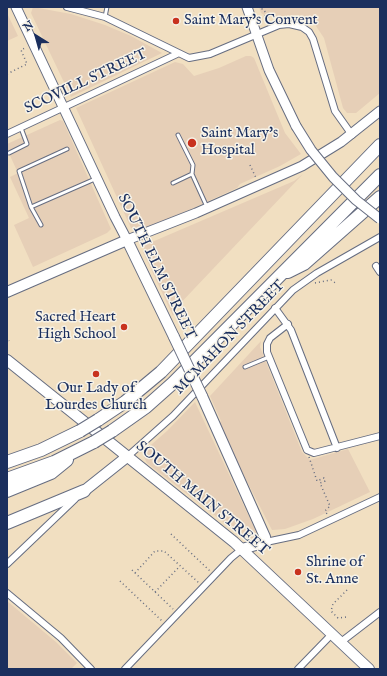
<!DOCTYPE html>
<html>
<head>
<meta charset="utf-8">
<style>
	body { margin:0 }
	#map { position:relative; width:387px; height:676px; overflow:hidden; background:#f1dfc1; font-family:"IM FELL English",serif }
	canvas { display:block }
	.frame { position:absolute; inset:0; border:8px solid #1b2f5e; pointer-events:none }
	.north { position:absolute; left:16px; top:16px; width:40px; height:40px; -webkit-text-stroke:3px #f7f3e8; paint-order:stroke; rotate:323deg; font-size:11px; font-weight:700; line-height:16px; text-align:center; color:#1b2f5e }
	.north::after { content:''; display:block; margin:auto; width:14px; height:18px; background:#1b2f5e; clip-path:polygon(50% 0,100% 100%,50% 72%,0 100%) }
</style>
</head>
<body>
<div id="map">
<canvas width="387" height="676"></canvas>
<div class="frame"></div>
<div class="north">N</div>
</div>
<script>
const ctx = document.querySelector('canvas').getContext('2d');
ctx.lineJoin = 'round';
function fillPath(path, color) { ctx.fillStyle = color; ctx.fill(path, 'evenodd'); }
const poly = rows => new Path2D(rows.map(r => 'M' + r).join(''));
function trace(path, color, width, dash) { ctx.strokeStyle = color; ctx.lineWidth = width; ctx.lineCap = dash ? 'butt' : 'round'; ctx.setLineDash(dash || []); ctx.stroke(path); }
function drawText(font, color, halo, rows, align = 'center') {
  ctx.font = font + ' "IM FELL English",serif'; ctx.lineWidth = 3; ctx.setLineDash([]); ctx.textBaseline = 'middle'; ctx.strokeStyle = halo; ctx.fillStyle = color; for (const [text, x, y, turn = 0] of rows) {
    ctx.save(); ctx.translate(x, y); ctx.rotate((+turn || 0) * Math.PI / 180); ctx.textAlign = isNaN(turn) ? turn : align; if (halo) ctx.strokeText(text, 0, 0); ctx.fillText(text, 0, 0); ctx.restore();
  }
}
const built = poly([
	[33,7,71,14,105,25,131,36,162,53,71,97,31,13],
	[259,7,380,7,380,93,356,113,347,113,343,108,324,38,314,23,303,16,298,15,267,17,261,13],
	[7,13,18,36,7,41],
	[246,56,251,56,254,58,285,133,301,154,280,166,240,184,237,188,160,223,137,230,131,228,76,108,175,62,183,64,194,76,219,68],
	[60,120,63,121,111,229,107,233,33,267,14,225,29,218,10,177,18,173,7,149,7,144],
	[303,174,175,309,173,316,143,252,145,245,294,181],
	[261,341,260,347,302,452,310,460,348,449,370,492,313,519,285,529,272,530,240,468,219,422,221,421,210,396],
	[195,402,259,538,244,538,147,463,144,457,144,451,167,431],
	[7,601,56,642,77,663,71,669,7,669]
]);
const path = poly([
	[264,16,269,17,269,15,262,9,265,7],
	[7,74,27,64,21,50,25,48],
	[250,165,256,178],
	[315,283,331,280,337,284],
	[7,337,9,341],
	[309,457,317,481,324,478,325,481,320,483,330,506,325,511,327,514],
	[171,534,210,571],
	[132,570,173,609],
	[135,573,155,551,164,551,199,583],
	[120,581,162,621],
	[347,590,333,604,331,611,338,618,347,617],
	[155,592,180,566]
]);
const service = poly([
	[105,17,107,7],
	[178,135,193,165,192,174],
	[9,153,27,144,21,128],
	[173,183,192,174,207,207],
	[31,207,19,171,67,149],
	[41,225,31,207,95,179],
	[245,367,269,357]
]);
const minor = poly([
	[67,7,105,17,189,58,210,54,279,25,289,24,302,27,309,32,313,39,335,111,352,135],
	[7,134,177,54],
	[376,266,380,272],
	[275,308,291,330,337,448],
	[288,324,270,338,267,344,267,352,307,450,314,453,380,436],
	[128,456,173,416,293,290,317,273,380,237],
	[266,542,299,535,380,497],
	[7,564,75,499],
	[7,593,61,638,91,669],
	[341,642,380,612],
	[125,669,231,558,242,549],
	[298,669,332,634]
]);
const secondary = poly([
	[16,7,115,217,127,240,196,213,302,166,341,142,380,111],
	[247,7,269,70,296,126]
]);
const primary = poly([
	[7,292,127,240,174,337],
	[7,360,234,542,369,669],
	[202,396,265,537,266,542,242,549],
	[84,491,128,456]
]);
const motorway = poly([
	[288,272,304,264,380,197],
	[98,420,125,402,161,372,380,145],
	[112,431,146,407,173,383,380,175],
	[7,462,41,450,80,431],
	[7,479,54,462,94,442],
	[7,491,51,473,67,460],
	[7,523,84,491]
]);
const secondaryBridge = poly([
	[296,126,311,150,333,177,356,200,380,219]
]);
const primaryBridge = poly([
	[174,337,202,396]
]);
const motorwayBridge = poly([
	[80,431,98,420],
	[94,442,112,431]
]);
const markers = [
	[176,21,4,"#c8321e"],
	[192,143,5,"#c8321e"],
	[124,327,4,"#c8321e"],
	[96,374,4,"#c8321e"],
	[298,572,4,"#c8321e"]
];
const poiNames = [
	["Saint Mary's Convent",184,21],
	["Saint Mary's",201,134],
	["Hospital",201,151],
	["Sacred Heart",116,318,"right"],
	["High School",116,335,"right"],
	["Our Lady of",96,389,"center"],
	["Lourdes Church",96,406,"center"],
	["Shrine of",306,563],
	["St. Anne",306,580]
];
const streetNames = [
	["SCOVILL STREET",86,82,-25],
	["SOUTH ELM STREET",156,267,64],
	["MCMAHON STREET",230,338,-46],
	["SOUTH MAIN STREET",202,499,40]
];
fillPath(built, '#e6cfb7');
trace(service, '#666d81', 5);
trace(minor, '#666d81', 8);
trace(secondary, '#666d81', 11);
trace(primary, '#666d81', 12);
trace(motorway, '#666d81', 14);
trace(path, '#666d81', 1.5, [1, 3]);
trace(service, '#fff', 3);
trace(minor, '#fff', 6);
trace(secondary, '#fff', 9);
trace(primary, '#fff', 10);
trace(motorway, '#fff', 12);
trace(secondaryBridge, '#666d81', 11, []);
trace(primaryBridge, '#666d81', 12, []);
trace(motorwayBridge, '#666d81', 14, []);
trace(secondaryBridge, '#fff', 9);
trace(primaryBridge, '#fff', 10);
trace(motorwayBridge, '#fff', 12);
for (const [x, y, r, color] of markers) { const dot = new Path2D(); dot.arc(x, y, r, 0, 2 * Math.PI); ctx.fillStyle = color; ctx.fill(dot); trace(dot, '#f7f3e8', 1.5); }
drawText('15px', '#1b2f5e', '#f7f3e8', poiNames, 'left');
drawText('15px', '#1b2f5e', '#f7f3e8', streetNames);
</script>
</body>
</html>
